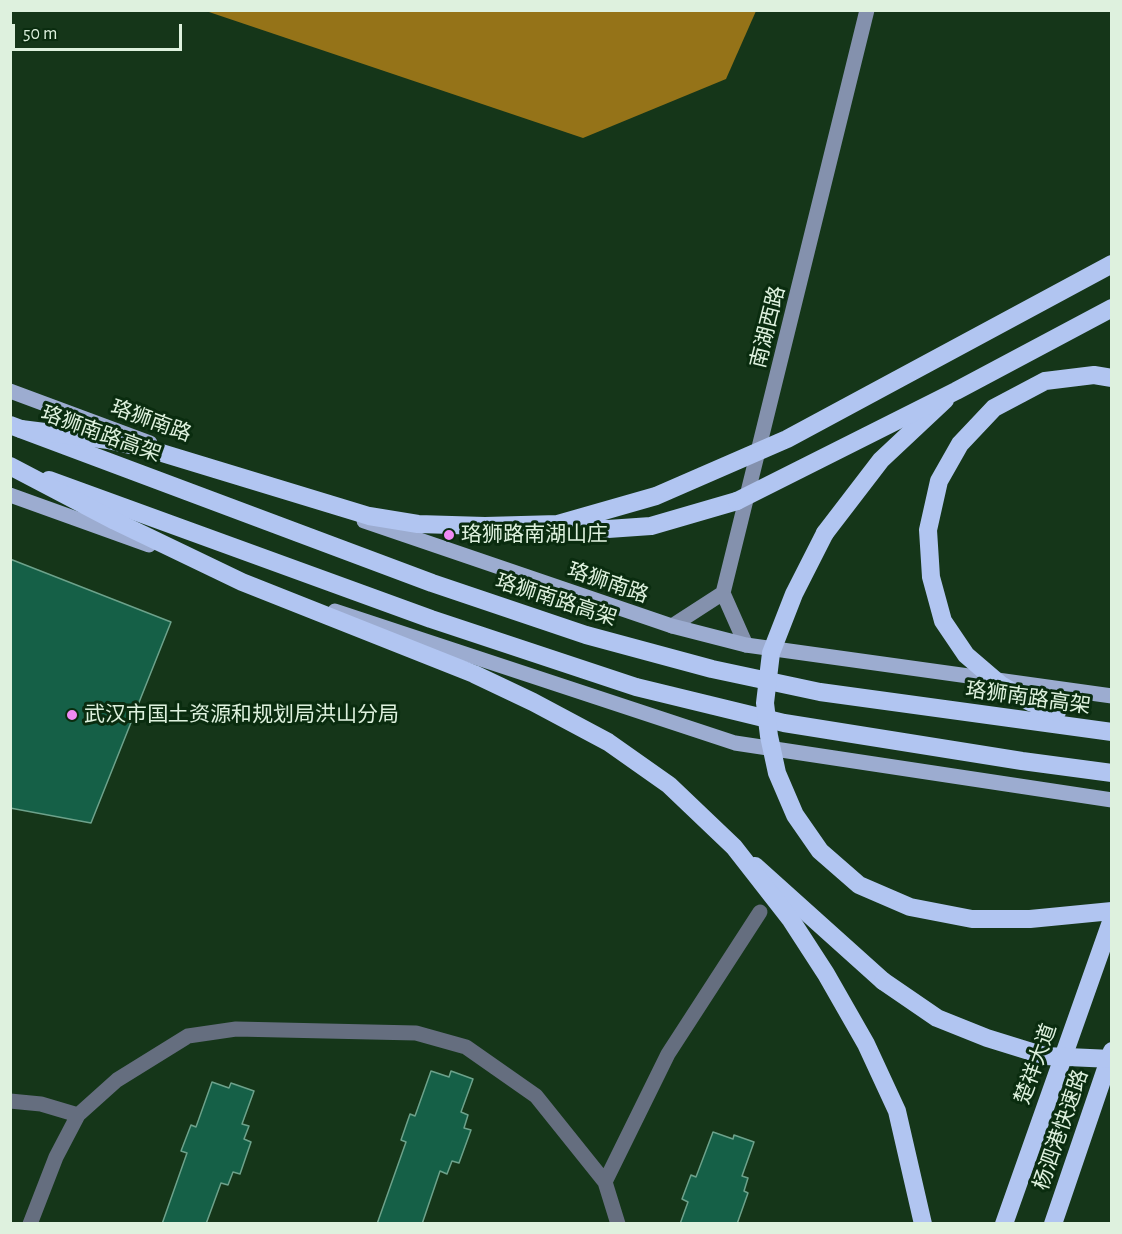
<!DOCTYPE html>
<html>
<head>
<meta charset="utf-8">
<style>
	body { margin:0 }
	#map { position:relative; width:1122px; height:1234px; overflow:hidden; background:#153619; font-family:"Alegreya Sans",sans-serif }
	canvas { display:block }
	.frame { position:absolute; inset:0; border:12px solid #def1de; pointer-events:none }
	.scale { position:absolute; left:12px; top:24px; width:170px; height:27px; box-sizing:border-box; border:3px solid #def1de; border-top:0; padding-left:8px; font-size:18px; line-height:21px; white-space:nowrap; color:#def1de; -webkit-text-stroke:4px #0a2c0f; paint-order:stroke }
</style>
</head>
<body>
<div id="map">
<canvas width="1122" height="1234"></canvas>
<div class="frame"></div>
<div class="scale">50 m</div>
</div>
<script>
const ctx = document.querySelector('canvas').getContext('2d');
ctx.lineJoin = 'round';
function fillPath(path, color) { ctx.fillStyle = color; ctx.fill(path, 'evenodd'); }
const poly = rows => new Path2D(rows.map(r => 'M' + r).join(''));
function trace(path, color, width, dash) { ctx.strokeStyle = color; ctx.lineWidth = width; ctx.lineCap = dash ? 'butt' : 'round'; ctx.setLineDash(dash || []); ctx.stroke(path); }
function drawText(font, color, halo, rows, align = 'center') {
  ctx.font = font + ' "Alegreya Sans","Noto Sans SC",sans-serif'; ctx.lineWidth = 6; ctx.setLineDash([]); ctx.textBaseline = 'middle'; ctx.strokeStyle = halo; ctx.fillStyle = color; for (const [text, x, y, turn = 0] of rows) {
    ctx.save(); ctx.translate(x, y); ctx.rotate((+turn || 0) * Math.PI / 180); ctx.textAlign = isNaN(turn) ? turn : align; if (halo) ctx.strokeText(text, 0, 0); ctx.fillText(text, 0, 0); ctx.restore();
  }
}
const water = poly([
	[206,11,756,11,726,79,583,138]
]);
const building = poly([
	[10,559,171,622,91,823,10,808,10,559],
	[431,1071,449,1077,451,1071,473,1079,461,1112,468,1115,464,1128,471,1130,459,1163,452,1161,447,1174,440,1171,422,1224,377,1224,406,1142,401,1140,410,1114,415,1116,431,1071],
	[212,1082,229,1088,231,1083,254,1091,242,1124,249,1126,244,1139,251,1142,240,1174,233,1172,228,1185,221,1183,206,1224,162,1224,187,1153,181,1151,191,1125,196,1127,212,1082],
	[713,1132,733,1139,734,1135,754,1142,742,1176,748,1178,744,1191,748,1193,737,1224,680,1224,688,1202,682,1199,691,1175,696,1177,713,1132]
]);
const street = poly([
	[10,1101,41,1104,78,1115],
	[605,1182,668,1054,760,912],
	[30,1224,56,1157,78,1115,117,1080,188,1036,236,1029,416,1033,466,1047,536,1096,605,1182,618,1224]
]);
const secondary = poly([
	[723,593,746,645],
	[672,626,723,593,867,10]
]);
const primary = poly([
	[10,391,150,443],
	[10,495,149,545],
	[364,521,672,626,746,645,1112,696],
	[335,611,735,743,1112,800]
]);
const highway = poly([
	[10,425,432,583,586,635,712,669,820,692,1112,732],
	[49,480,431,619,636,687,784,723,1022,761,1112,773],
	[560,524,608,529,651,526,737,501],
	[825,533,881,460,945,400],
	[755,866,883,981],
	[1004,1224,1112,919],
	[1053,1224,1112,1051]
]);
const highwayBridge = poly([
	[21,429,108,440,152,450,369,516,418,524,485,526,558,524,656,496,787,439,1112,264],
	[10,466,115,521,242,582,474,674,533,702,608,742,669,785,734,847,791,920,826,974,866,1044,897,1111,923,1224],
	[737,501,956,391,1112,308],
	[825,533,794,594,771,653,765,703,769,736,777,773,795,815,820,851,859,885,910,907,972,919,1030,919,1112,911],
	[1057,712,1030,702,1001,685,966,655,943,621,931,577,928,530,939,481,960,444,994,408,1045,381,1094,375,1112,378],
	[883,981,937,1018,987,1038,1045,1056,1112,1059]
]);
const markers = [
	[449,535,6,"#f18af4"],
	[72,715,6,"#f18af4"]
];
const streetNames = [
	["南湖西路",768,327,-76],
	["珞狮南路",151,421,20],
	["珞狮南路高架",101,434,20],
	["珞狮南路",608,583,19],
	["珞狮南路高架",556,600,18],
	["珞狮南路高架",1028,698,8],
	["楚祥大道",1036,1064,-70],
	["杨泗港快速路",1061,1130,-71]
];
const poiNames = [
	["珞狮路南湖山庄",461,535],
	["武汉市国土资源和规划局洪山分局",84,715]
];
fillPath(water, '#957318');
fillPath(building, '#156047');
trace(building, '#6da28b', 1.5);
trace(street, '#656e7f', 15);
trace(secondary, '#8491ad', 15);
trace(primary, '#9cacd0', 15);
trace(highway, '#b1c5f1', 18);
trace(highwayBridge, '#b1c5f1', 18);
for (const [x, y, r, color] of markers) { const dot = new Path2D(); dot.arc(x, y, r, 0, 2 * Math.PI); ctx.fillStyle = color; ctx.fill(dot); trace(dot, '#0a2c0f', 2); }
drawText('21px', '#def1de', '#0a2c0f', streetNames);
drawText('21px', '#def1de', '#0a2c0f', poiNames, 'left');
</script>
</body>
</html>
